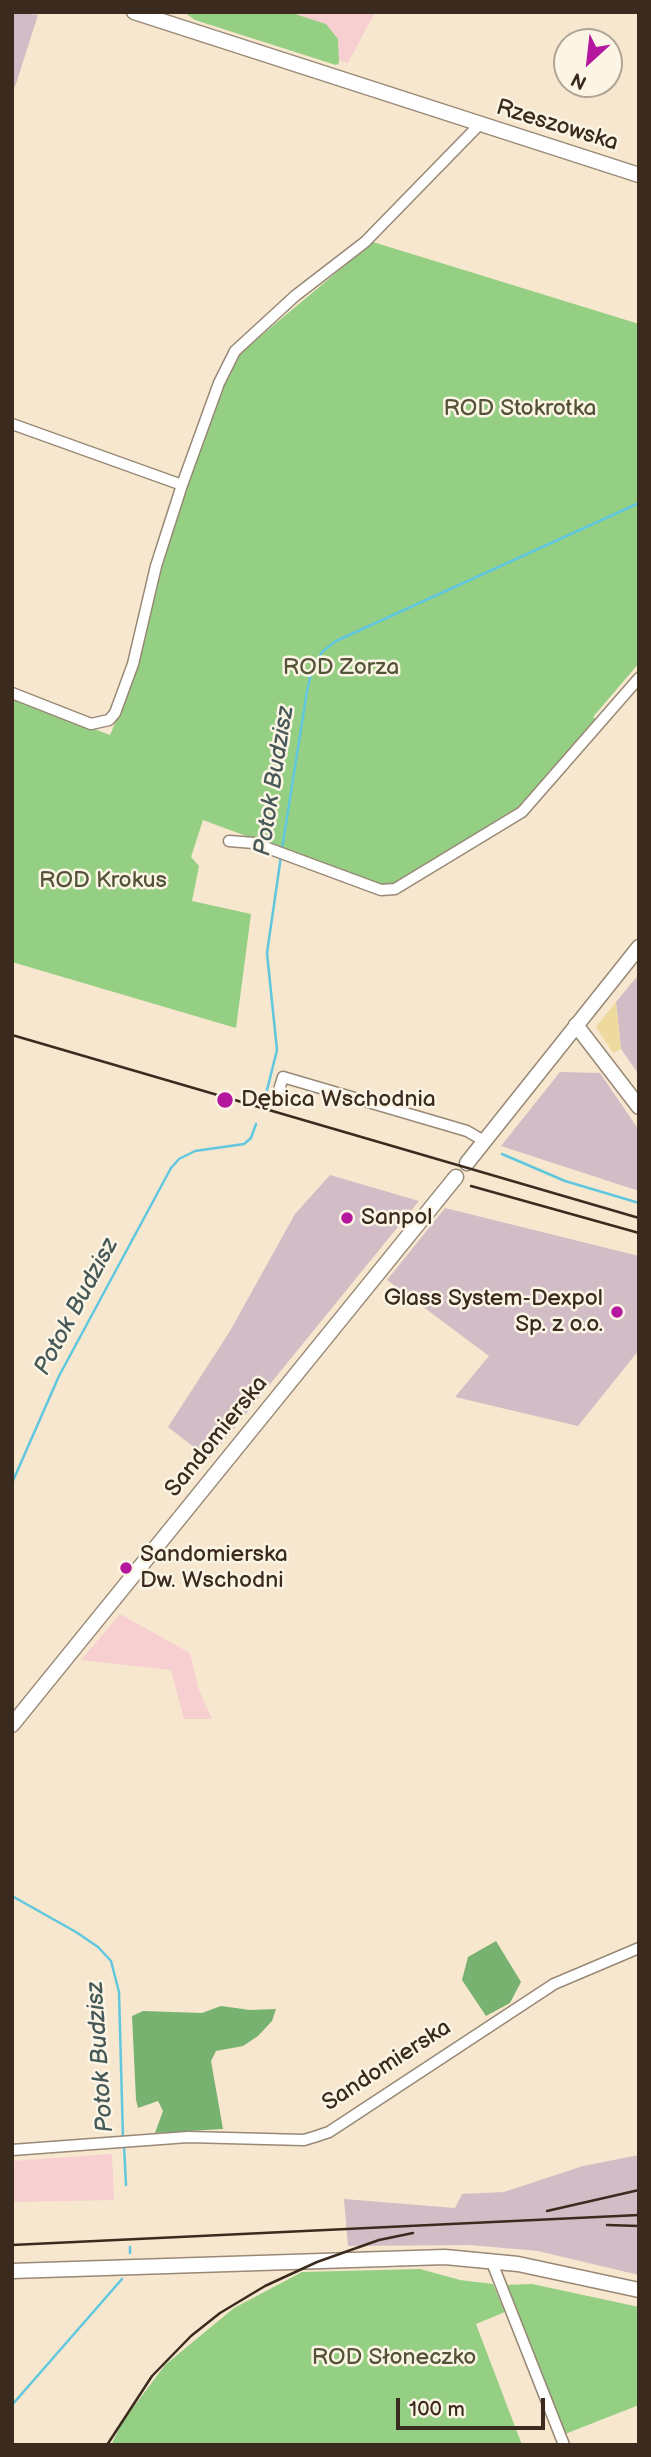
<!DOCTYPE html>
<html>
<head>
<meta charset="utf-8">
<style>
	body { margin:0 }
	#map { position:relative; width:651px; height:2457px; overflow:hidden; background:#f6e7ce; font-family:"Balsamiq Sans",sans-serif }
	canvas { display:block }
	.frame { position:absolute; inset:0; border:14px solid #3b2a1e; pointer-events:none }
	.north { position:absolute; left:553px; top:28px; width:70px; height:70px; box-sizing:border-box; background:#fcf5e5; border:2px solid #afa495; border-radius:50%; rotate:207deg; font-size:19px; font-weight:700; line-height:28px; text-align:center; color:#3b2a1e }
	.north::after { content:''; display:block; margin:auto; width:24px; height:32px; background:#b5179e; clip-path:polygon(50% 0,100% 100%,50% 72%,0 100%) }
	.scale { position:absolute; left:396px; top:2398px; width:149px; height:32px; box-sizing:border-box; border:4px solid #3b2a1e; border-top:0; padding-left:9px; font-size:21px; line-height:24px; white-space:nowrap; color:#3b2a1e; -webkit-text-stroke:5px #fcf5e5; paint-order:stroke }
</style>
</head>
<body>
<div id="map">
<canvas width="651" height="2457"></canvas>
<div class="frame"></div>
<div class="north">N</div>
<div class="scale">100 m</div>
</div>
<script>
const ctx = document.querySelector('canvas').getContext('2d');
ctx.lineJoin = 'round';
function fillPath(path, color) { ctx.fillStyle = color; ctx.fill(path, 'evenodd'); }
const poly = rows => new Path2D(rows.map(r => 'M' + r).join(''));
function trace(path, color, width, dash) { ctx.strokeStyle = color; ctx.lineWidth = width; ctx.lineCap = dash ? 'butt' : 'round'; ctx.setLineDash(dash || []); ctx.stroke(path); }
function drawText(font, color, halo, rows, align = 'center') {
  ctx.font = font + ' "Balsamiq Sans",sans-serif'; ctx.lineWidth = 5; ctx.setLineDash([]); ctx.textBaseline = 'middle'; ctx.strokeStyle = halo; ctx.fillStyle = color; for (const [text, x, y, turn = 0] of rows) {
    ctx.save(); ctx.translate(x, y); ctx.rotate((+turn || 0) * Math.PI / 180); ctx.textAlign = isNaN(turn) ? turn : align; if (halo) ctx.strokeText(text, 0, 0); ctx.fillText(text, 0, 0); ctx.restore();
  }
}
const built = poly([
	[184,12,375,12,348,63],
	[120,1614,190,1653,198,1688,212,1719,184,1719,171,1670,81,1660],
	[112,2154,114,2200,12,2202,12,2161]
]);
const industrial = poly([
	[12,12,38,15,15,87,12,86],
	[639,974,639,1075,621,1049,616,1002],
	[560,1072,600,1073,639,1130,639,1191,501,1146],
	[330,1175,419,1201,209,1459,168,1427,230,1331,295,1214],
	[445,1208,639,1256,639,1350,578,1426,455,1397,489,1356,387,1280],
	[639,2155,639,2275,538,2251,470,2245,348,2246,344,2199,455,2208,462,2194,504,2192,583,2166]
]);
const green = poly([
	[184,12,289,12,326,24,338,39,339,63,336,65,195,20],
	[373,242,639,324,639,663,593,717,598,721,520,809,399,883,381,886,203,820,191,857,199,866,192,901,251,914,236,1028,12,962,12,698,110,735,132,683,161,568,211,415,238,355],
	[420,2269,460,2280,493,2284,505,2312,476,2324,522,2445,111,2445,123,2421,165,2365,234,2308,302,2272],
	[532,2284,639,2307,639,2405,565,2434,504,2285]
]);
const forest = poly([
	[496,1941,521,1982,510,2003,486,2016,462,1980,468,1957],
	[221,2006,250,2010,276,2009,272,2021,258,2036,243,2046,216,2051,211,2061,223,2129,155,2133,163,2111,158,2101,138,2108,136,2100,132,2016,143,2011,202,2013]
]);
const sand = poly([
	[616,1002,621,1049,613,1053,596,1027]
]);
const stream = poly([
	[282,849,307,691,311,674,322,652,336,641,639,503],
	[265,1098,277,1050,267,953,281,856],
	[502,1154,565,1181,639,1203],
	[12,1483,59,1376,171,1168,179,1159,195,1151,244,1144,251,1138,256,1124],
	[12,1896,76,1932,98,1947,111,1961,119,1992,123,2139],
	[124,2145,126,2185],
	[130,2247,130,2253],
	[12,2405,122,2279]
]);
const minor = poly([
	[12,424,182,485],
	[12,693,91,724,109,720,115,713,133,664,156,566,182,485,219,383,235,351,295,296,365,242,480,124],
	[229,841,254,843,381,890,395,889,522,812,639,678],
	[279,1090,283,1077,467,1131,484,1141],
	[12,2150,188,2137,304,2140,314,2137,329,2132,554,1984,639,1948],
	[491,2260,564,2445]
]);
const tertiary = poly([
	[134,12,639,175],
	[576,1025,639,1107],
	[467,1163,639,947],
	[12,1725,456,1177],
	[12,2271,445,2257,518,2264,639,2290]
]);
const rail = poly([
	[12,1035,639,1218],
	[471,1186,639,1233],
	[547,2211,639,2190],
	[607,2225,639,2226],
	[12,2245,639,2215],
	[107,2445,152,2376,191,2336,220,2313,265,2286,317,2262,379,2240,413,2233]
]);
const markers = [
	[225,1100,9,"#b5179e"],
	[347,1218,7,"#b5179e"],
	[617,1312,7,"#b5179e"],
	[126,1568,7,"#b5179e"]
];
const streetNames = [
	["Rzeszowska",557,126,17],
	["Sandomierska",217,1437,-51],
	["Sandomierska",387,2066,-33]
];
const parkNames = [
	["ROD Stokrotka",520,409],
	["ROD Zorza",341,668],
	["ROD Krokus",103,881],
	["ROD Słoneczko",394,2358]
];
const poiNames = [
	["Dębica Wschodnia",241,1100],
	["Sanpol",361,1218],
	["Glass System-Dexpol",603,1299,"right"],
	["Sp. z o.o.",603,1325,"right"],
	["Sandomierska",140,1555],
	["Dw. Wschodni",140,1581]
];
const waterNames = [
	["Potok Budzisz",275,781,-81],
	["Potok Budzisz",77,1307,-62],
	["Potok Budzisz",101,2057,-94]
];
fillPath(built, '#f7cfd1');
fillPath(industrial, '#d2bdc6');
fillPath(green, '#95cf83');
fillPath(forest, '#78b271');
fillPath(sand, '#eeda9e');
trace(stream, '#61c7de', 2.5);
trace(minor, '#988876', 13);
trace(tertiary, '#988876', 17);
trace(minor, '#fff', 10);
trace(tertiary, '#fff', 14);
trace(rail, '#3b2a1e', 2.5);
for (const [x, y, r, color] of markers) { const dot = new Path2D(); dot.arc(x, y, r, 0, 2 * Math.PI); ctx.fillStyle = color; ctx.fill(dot); trace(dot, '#fcf5e5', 2.5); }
drawText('23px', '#3b2a1e', '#fcf5e5', streetNames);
drawText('23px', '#525337', '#fcf5e5', parkNames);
drawText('23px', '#3b2a1e', '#fcf5e5', poiNames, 'left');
drawText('italic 24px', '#465958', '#fcf5e5', waterNames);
</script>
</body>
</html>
